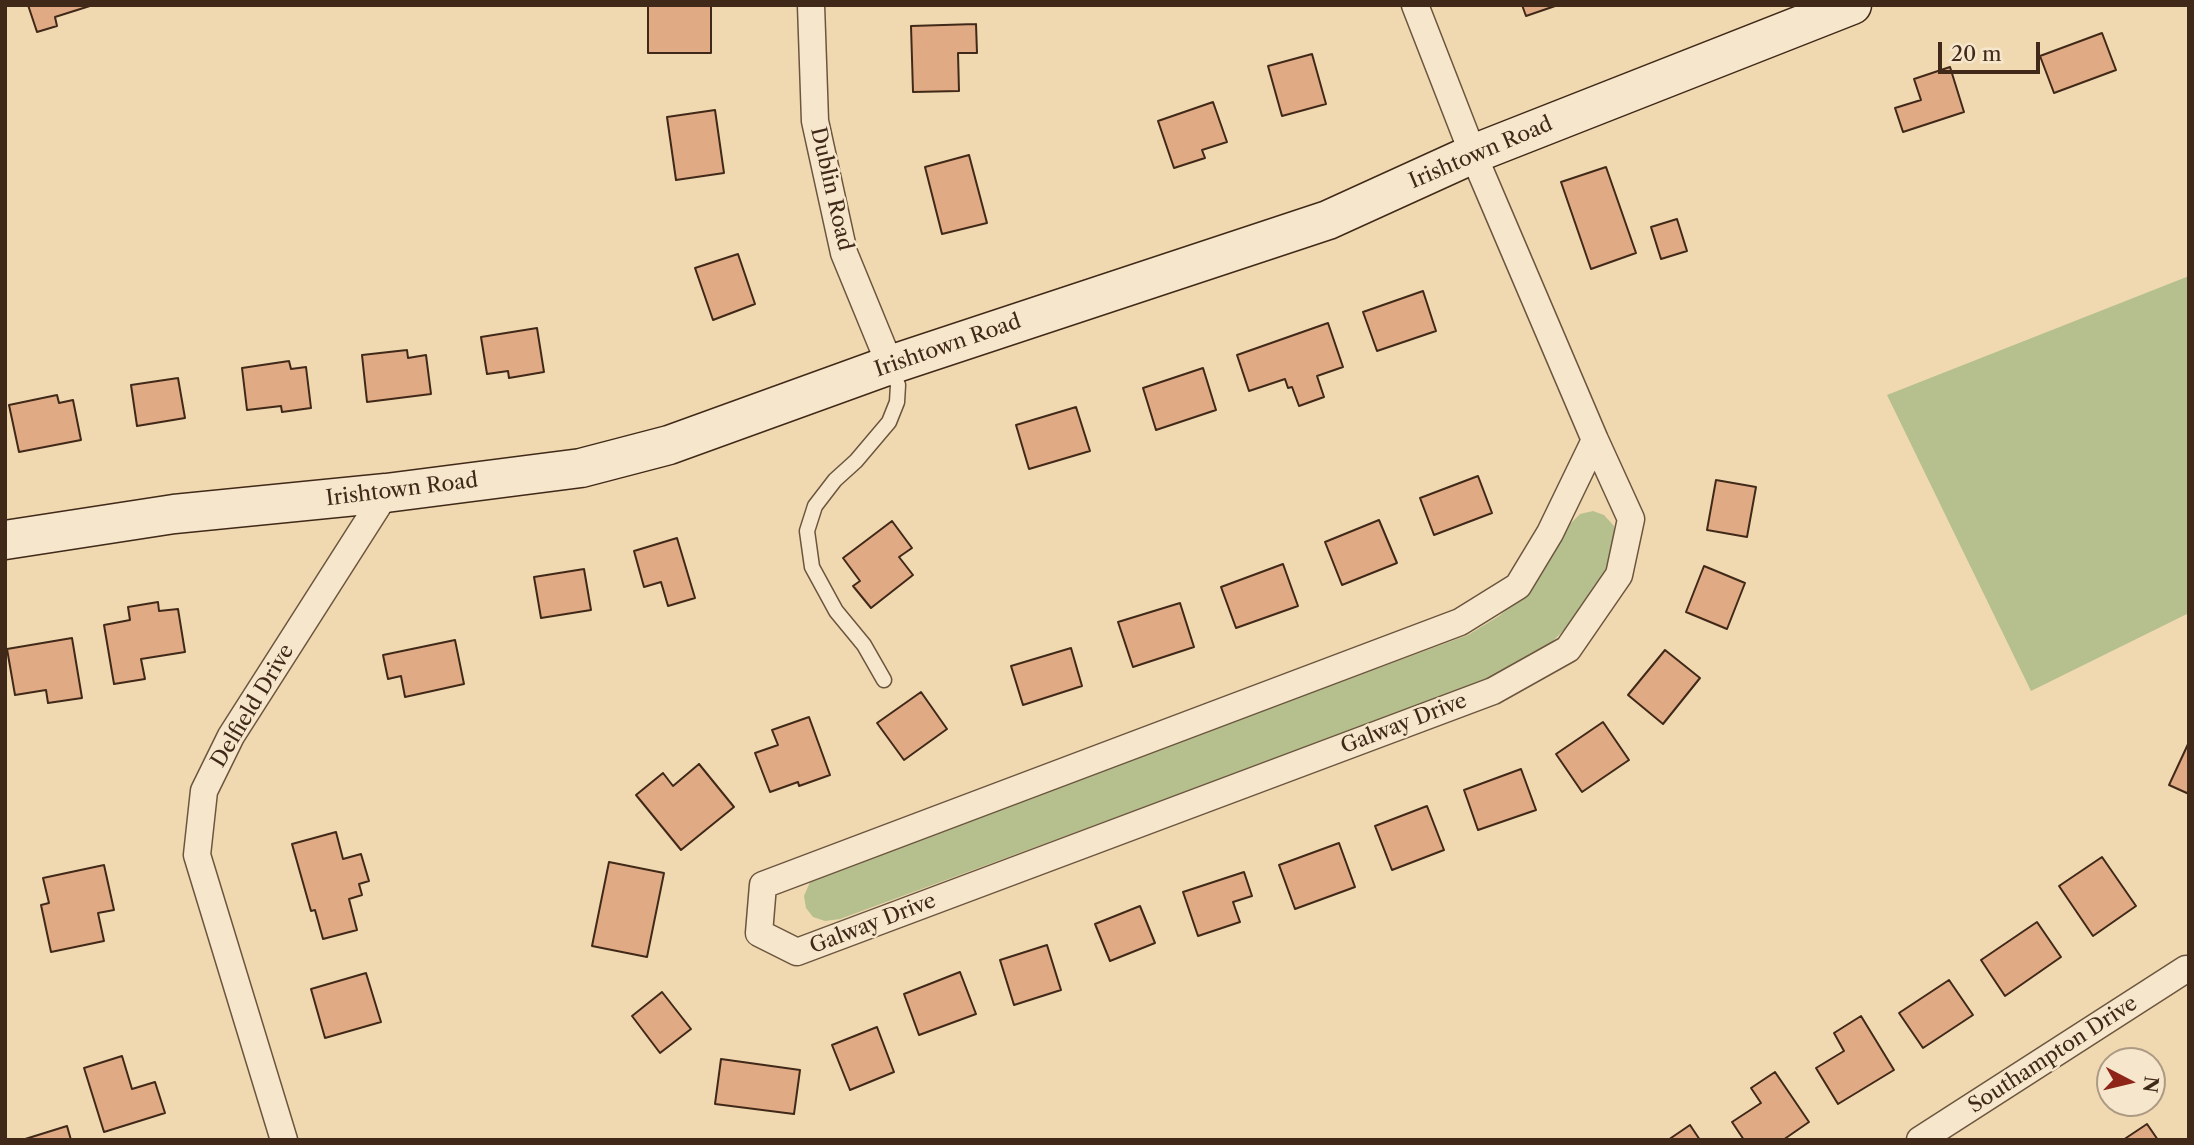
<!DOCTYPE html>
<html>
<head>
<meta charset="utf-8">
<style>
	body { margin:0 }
	#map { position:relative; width:2194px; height:1145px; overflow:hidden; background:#f0d9b0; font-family:"Libre Caslon Text",serif }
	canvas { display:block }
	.frame { position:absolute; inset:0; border:7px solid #402918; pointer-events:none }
	.north { position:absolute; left:2096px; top:1047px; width:70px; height:70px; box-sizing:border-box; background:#f5e6cc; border:2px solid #ad9a84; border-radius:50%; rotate:97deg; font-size:19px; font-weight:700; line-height:28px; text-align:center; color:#402918 }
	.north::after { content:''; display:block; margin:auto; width:24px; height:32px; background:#8f2418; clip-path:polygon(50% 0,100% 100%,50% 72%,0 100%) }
	.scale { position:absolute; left:1938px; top:42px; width:102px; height:32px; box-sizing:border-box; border:4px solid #402918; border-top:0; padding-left:9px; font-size:21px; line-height:24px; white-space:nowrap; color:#402918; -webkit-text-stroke:5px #f5e6cc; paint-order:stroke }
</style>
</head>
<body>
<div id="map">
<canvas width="2194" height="1145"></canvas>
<div class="frame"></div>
<div class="north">N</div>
<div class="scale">20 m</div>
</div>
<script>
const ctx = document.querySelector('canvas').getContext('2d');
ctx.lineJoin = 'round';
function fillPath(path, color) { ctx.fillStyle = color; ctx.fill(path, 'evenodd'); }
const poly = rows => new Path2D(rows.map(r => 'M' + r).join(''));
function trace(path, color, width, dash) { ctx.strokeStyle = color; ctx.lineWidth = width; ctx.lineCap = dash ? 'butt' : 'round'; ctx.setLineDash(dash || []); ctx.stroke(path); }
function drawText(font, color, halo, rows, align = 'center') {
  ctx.font = font + ' "Libre Caslon Text",serif'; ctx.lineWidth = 5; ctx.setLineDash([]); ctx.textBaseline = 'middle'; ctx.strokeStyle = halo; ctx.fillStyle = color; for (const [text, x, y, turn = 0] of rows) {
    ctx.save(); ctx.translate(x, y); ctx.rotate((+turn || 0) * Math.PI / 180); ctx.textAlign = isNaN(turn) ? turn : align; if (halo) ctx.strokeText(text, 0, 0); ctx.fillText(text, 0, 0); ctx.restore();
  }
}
const green = poly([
	[2189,276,2189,613,2031,691,1887,395],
	[1593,511,1604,515,1614,526,1616,543,1606,569,1588,600,1568,626,1544,650,1481,683,840,919,825,921,813,917,806,908,804,896,810,882,823,873,1468,635,1499,616,1525,595,1545,568,1570,524,1580,514]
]);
const building = poly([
	[28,5,93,5,55,17,57,26,37,32,28,5],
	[648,5,711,5,711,53,648,53,648,5],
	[1522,5,1558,5,1526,16,1522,5],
	[976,24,977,53,958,53,959,91,913,92,911,26,976,24],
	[2102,33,2116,70,2054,93,2040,56,2102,33],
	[1312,54,1326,104,1282,116,1268,66,1312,54],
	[1950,67,1964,112,1903,132,1895,108,1921,100,1914,79,1950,67],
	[1213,102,1227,142,1202,150,1205,158,1174,168,1158,121,1213,102],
	[715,110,724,173,676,180,667,117,715,110],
	[969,155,987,223,942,234,925,167,969,155],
	[1606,167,1636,253,1591,269,1561,182,1606,167],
	[1677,219,1687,251,1661,259,1651,227,1677,219],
	[738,254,755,304,713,320,695,268,738,254],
	[1423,291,1436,331,1377,351,1363,312,1423,291],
	[1328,323,1343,367,1317,376,1324,397,1299,406,1292,387,1288,388,1285,379,1249,391,1237,355,1328,323],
	[537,328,544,372,509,378,508,371,487,374,481,337,537,328],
	[407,350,408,358,426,355,431,394,367,402,362,355,407,350],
	[289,361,291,369,306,367,311,408,282,412,281,406,247,410,242,368,289,361],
	[1203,368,1216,410,1156,430,1143,388,1203,368],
	[178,378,185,418,137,426,131,385,178,378],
	[57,395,59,403,73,400,81,440,19,452,9,405,57,395],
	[1076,407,1090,451,1029,469,1016,425,1076,407],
	[1478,476,1492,513,1434,535,1420,498,1478,476],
	[1716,480,1756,487,1747,537,1707,530,1716,480],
	[1379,520,1397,563,1342,585,1325,542,1379,520],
	[892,521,912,548,899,557,913,575,871,608,853,586,860,581,843,558,892,521],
	[677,538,695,598,668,606,661,582,644,587,634,551,677,538],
	[1283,564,1298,606,1236,628,1221,587,1283,564],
	[1704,566,1745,583,1727,629,1686,612,1704,566],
	[584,569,591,610,541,618,534,577,584,569],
	[158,602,159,611,178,609,185,652,141,659,145,679,114,684,104,625,130,620,128,607,158,602],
	[1180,603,1194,647,1133,667,1118,622,1180,603],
	[72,638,82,698,48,703,46,690,15,695,7,649,72,638],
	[455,640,464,684,405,697,401,676,388,679,383,655,455,640],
	[1071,648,1082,686,1023,705,1011,666,1071,648],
	[1665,650,1700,678,1663,724,1628,695,1665,650],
	[921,692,947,729,904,760,877,723,921,692],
	[809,717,830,775,799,786,798,782,770,792,755,753,778,745,772,730,809,717],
	[1603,722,1629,760,1582,792,1556,754,1603,722],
	[2189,742,2189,794,2169,785,2189,742],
	[699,764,734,807,681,850,636,795,663,773,673,786,699,764],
	[1521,769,1536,810,1478,830,1464,790,1521,769],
	[1427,806,1444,850,1392,870,1375,826,1427,806],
	[336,832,343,859,361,854,369,881,359,884,362,895,349,899,357,930,323,939,315,910,311,911,292,844,336,832],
	[1339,843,1355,887,1295,909,1279,865,1339,843],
	[2102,857,2136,906,2093,936,2059,886,2102,857],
	[609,862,664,873,647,957,592,946,609,862],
	[104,865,114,910,98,913,104,941,51,952,41,905,49,903,43,878,104,865],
	[1244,872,1252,896,1233,902,1240,922,1198,936,1183,892,1244,872],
	[1140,906,1155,943,1110,961,1095,924,1140,906],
	[2037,922,2061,957,2005,996,1981,960,2037,922],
	[1047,945,1061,990,1014,1005,1000,960,1047,945],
	[960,972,976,1014,919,1035,904,994,960,972],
	[366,973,381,1022,325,1038,311,989,366,973],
	[1949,980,1973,1015,1923,1048,1899,1013,1949,980],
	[662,992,691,1029,660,1053,632,1016,662,992],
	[1861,1016,1894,1070,1838,1104,1816,1068,1844,1051,1834,1033,1861,1016],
	[877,1027,894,1072,850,1090,832,1045,877,1027],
	[122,1056,132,1089,155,1082,165,1113,104,1132,84,1068,122,1056],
	[721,1059,800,1070,794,1114,715,1104,721,1059],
	[1775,1072,1809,1122,1783,1140,1744,1140,1732,1122,1761,1103,1751,1088,1775,1072],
	[2147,1124,2158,1140,2123,1140,2147,1124],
	[1690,1125,1700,1140,1668,1140,1690,1125],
	[67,1126,71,1140,22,1140,67,1126]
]);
const lane = poly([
	[884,680,864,645,836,611,812,567,807,531,815,506,835,480,856,461,889,422,897,402,898,385,890,366]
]);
const street = poly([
	[811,5,815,121,844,253,890,365],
	[1415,5,1473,154,1595,440,1631,519,1619,575,1568,649,1493,691,797,952,759,933,763,885,1460,622,1518,586,1550,533,1595,440],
	[284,1140,197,855,204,791,231,736,386,493],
	[1920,1140,2186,969]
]);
const secondary = poly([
	[5,540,174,514,386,493,581,468,669,445,890,365,1328,220,1473,154,1852,5]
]);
const streetNames = [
	["Irishtown Road",1481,153,-23],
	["Dublin Road",831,189,77],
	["Irishtown Road",948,346,-19],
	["Irishtown Road",402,490,-7],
	["Delfield Drive",253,706,-59],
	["Galway Drive",1404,724,-21],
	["Galway Drive",873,924,-21],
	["Southampton Drive",2053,1055,-33]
];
fillPath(green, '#b5c08e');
fillPath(building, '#e0aa84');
trace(building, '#402918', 2);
trace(lane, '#6c553e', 17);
trace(street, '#6c553e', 29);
trace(secondary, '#402918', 41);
trace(lane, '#f5e6cc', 14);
trace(street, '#f5e6cc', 26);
trace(secondary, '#f5e6cc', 38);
drawText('21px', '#402918', '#f5e6cc', streetNames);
</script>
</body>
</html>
